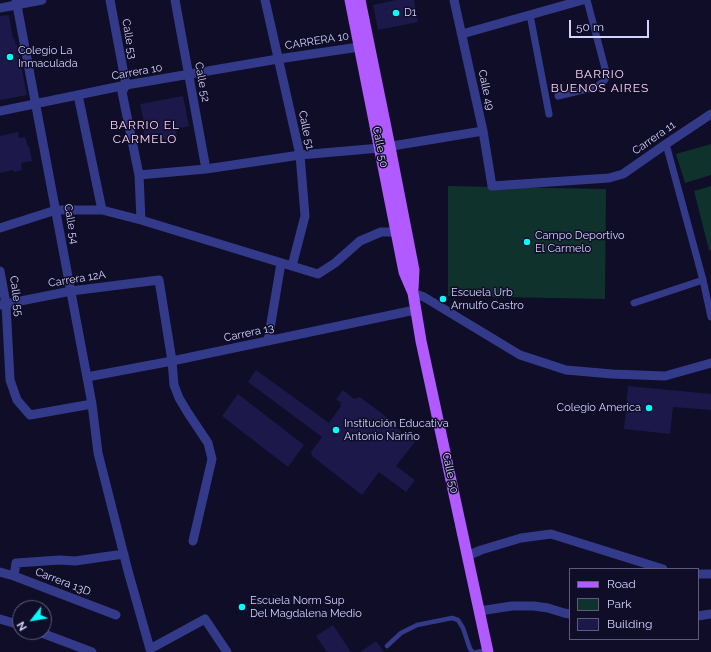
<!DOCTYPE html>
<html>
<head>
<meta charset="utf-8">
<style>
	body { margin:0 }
	#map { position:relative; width:711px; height:652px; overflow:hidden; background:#0f0d27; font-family:Raleway,sans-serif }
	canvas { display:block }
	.legend { position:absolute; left:569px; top:568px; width:130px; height:72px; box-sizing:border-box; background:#0f0d27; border:1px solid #5e5c7d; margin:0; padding:5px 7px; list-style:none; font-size:12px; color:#d4d3ff }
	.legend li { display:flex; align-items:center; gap:8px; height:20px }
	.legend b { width:20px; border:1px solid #5e5c7d }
	.north { position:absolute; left:12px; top:600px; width:40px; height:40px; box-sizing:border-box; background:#0f0d27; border:1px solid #5e5c7d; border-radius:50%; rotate:239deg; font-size:11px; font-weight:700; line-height:16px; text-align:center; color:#d4d3ff }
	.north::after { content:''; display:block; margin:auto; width:14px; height:18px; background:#00fefe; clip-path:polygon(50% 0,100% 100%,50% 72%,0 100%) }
	.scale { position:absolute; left:569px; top:20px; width:80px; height:18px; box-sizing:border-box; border:2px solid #d4d3ff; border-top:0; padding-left:5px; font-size:12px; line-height:14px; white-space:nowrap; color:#d4d3ff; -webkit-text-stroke:3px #0f0d27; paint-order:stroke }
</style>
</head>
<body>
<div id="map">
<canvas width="711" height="652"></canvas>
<ul class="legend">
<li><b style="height:5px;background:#b05aff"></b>Road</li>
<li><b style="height:11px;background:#10322d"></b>Park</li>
<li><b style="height:11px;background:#1d184a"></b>Building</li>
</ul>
<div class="north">N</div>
<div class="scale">50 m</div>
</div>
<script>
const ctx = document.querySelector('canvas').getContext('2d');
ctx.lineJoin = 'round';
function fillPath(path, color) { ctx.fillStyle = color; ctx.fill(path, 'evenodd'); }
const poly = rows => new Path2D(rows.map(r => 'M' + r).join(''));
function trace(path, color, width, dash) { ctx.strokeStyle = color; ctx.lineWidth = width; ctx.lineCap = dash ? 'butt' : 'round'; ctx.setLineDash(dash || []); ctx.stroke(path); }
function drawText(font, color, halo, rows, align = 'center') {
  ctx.font = font + ' Raleway,sans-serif'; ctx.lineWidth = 3; ctx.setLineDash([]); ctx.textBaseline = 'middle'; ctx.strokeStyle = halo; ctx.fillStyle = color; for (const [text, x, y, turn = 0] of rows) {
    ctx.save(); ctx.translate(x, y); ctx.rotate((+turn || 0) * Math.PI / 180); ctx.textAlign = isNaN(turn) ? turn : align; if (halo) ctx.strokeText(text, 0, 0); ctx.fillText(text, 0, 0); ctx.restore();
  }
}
const green = poly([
	[711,144,711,175,685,183,676,154],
	[448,186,606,189,605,299,448,296],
	[711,186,711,250,709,250,694,191]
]);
const building = poly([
	[396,0,414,0,418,22,378,30,373,5],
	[9,15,13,39,14,38,16,45,17,45,27,95,0,100,0,16],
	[183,96,189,126,176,129,177,138,164,140,163,136,145,140,142,123,144,123,140,104],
	[18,132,19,138,25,137,28,147,29,146,32,161,21,163,22,170,14,172,13,170,0,173,0,136],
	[256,370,329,423,341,406,340,404,341,403,336,399,343,390,354,399,360,397,393,422,391,424,415,442,396,466,415,480,406,492,379,472,362,495,312,456,311,452,322,437,248,382],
	[628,386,711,394,711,410,673,407,670,434,624,429],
	[238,394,304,445,288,467,222,416],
	[333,625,351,652,327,652,316,636],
	[376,641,384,652,360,652]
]);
const service = poly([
	[387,646,401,633,417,625,452,618,458,620,463,628,470,649,473,652],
	[477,652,487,650]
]);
const pedestrian = poly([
	[530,15,549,114],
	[558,96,596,87,604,81,607,76,587,0],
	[666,144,703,280,711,317],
	[634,303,703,280]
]);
const minor = poly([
	[16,0,92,404,98,453,128,571,150,649,205,619,227,652],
	[110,0,126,85,122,92,139,175,141,220],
	[175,0,206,169],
	[265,0,300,155,305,216,292,266],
	[454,0,483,131,492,186,609,178,623,174,666,144,711,114],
	[0,8,42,0],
	[462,34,583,0],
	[78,95,102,210],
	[0,111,126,85,278,59,359,47],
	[139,175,206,169,300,155,380,148,483,131],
	[0,228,56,210,102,210,141,220,318,274,335,263,360,241,381,232,396,232],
	[0,271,6,304,10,380,17,400,30,415,92,404],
	[413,293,424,297,520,355,566,370,612,374,665,376,711,363],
	[0,305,71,291,159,280,172,361,174,385,179,398,188,413,208,443,212,459,193,541],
	[268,341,281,263],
	[87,377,172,361,415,310],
	[467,556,481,550,521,538,551,534,663,569],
	[0,572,14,576,116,615],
	[698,574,711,574],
	[14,576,16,563,60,560,75,561,124,554],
	[479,611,512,606,534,606,548,608,564,613,570,614],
	[698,616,711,614],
	[0,619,20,625],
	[39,632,92,652]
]);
const primary = poly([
	[350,0,404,272,413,293,421,341,488,652],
	[360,0,390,147,414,270,413,289]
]);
const markers = [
	[396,13,4,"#00fefe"],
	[10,57,4,"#00fefe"],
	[527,242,4,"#00fefe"],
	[443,299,4,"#00fefe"],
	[649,408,4,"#00fefe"],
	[336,430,4,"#00fefe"],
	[242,607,4,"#00fefe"]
];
const poiNames = [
	["D1",404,13],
	["Colegio La",18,51],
	["Inmaculada",18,64],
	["Campo Deportivo",535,236],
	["El Carmelo",535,249],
	["Escuela Urb",451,293],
	["Arnulfo Castro",451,306],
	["Colegio America",641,408,"right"],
	["Institución Educativa",344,424],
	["Antonio Nariño",344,437],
	["Escuela Norm Sup",250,601],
	["Del Magdalena Medio",250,614]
];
const streetNames = [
	["Calle 53",129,39,80],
	["CARRERA 10",317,41,-9],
	["Carrera 10",137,72,-10],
	["Calle 52",202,82,79],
	["Calle 49",486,90,78],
	["Calle 51",306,130,78],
	["Carrera 11",654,138,-35],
	["Calle 50",380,147,79],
	["Calle 54",71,224,80],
	["Carrera 12A",77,279,-9],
	["Calle 55",16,296,82],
	["Carrera 13",249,333,-12],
	["Calle 50",450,473,78],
	["Carrera 13D",63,582,21]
];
const neighbourhoodNames = [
	["BARRIO",600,74],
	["BUENOS AIRES",600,88],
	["BARRIO EL",145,125],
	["CARMELO",145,139]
];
fillPath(green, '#10322d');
fillPath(building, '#1d184a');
trace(service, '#343a8a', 4.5);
trace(pedestrian, '#343a8a', 7);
trace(minor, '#343a8a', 9);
trace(primary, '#b05aff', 11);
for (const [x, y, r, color] of markers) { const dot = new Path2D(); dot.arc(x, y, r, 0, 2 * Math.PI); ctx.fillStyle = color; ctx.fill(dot); trace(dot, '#0f0d27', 1.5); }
drawText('11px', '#d4d3ff', '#0f0d27', poiNames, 'left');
drawText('11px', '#d4d3ff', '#0f0d27', streetNames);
ctx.letterSpacing = '1px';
drawText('12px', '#ffd5f4', '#0f0d27', neighbourhoodNames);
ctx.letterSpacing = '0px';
</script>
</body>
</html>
